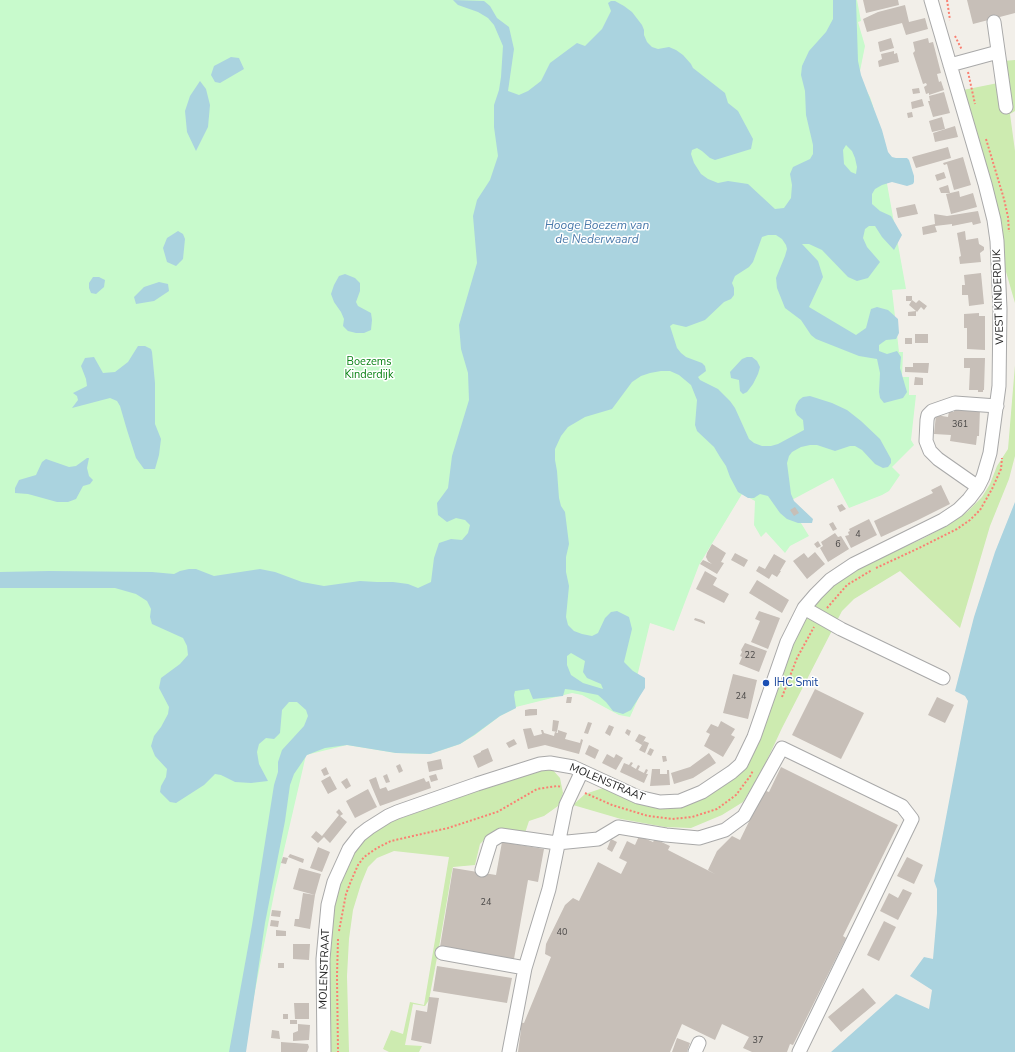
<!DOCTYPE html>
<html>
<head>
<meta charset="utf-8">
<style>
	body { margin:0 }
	canvas { display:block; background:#f2efe9 }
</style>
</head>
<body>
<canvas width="1015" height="1052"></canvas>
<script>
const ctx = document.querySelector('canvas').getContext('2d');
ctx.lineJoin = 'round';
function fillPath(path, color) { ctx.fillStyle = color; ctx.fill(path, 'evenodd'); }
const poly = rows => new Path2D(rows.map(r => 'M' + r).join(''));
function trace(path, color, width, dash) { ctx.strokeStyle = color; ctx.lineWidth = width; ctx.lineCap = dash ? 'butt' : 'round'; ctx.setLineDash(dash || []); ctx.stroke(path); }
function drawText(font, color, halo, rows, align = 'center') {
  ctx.font = font + ' "Nunito Sans",sans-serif'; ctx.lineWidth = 3; ctx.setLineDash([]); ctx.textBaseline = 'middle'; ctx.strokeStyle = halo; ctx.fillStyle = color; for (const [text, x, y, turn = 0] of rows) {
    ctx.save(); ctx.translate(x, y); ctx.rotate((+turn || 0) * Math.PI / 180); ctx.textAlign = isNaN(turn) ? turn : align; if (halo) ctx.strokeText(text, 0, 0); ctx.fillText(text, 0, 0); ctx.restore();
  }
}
const grass = poly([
	[1015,60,1015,111,1010,114,1015,151,1015,341,1015,303,1002,258,963,90,998,83,1003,61],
	[1015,365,1015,456,1009,479,990,526,960,628,900,571,854,599,842,611,782,728,761,773,743,802,722,815,691,828,665,827,621,819,573,805,585,794,606,787,660,805,728,782,793,639,815,601,833,586,859,568,924,538,948,525,967,512,982,497,990,484,997,466,1008,449],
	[551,768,560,778,563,793,558,806,544,816,529,821,524,836,488,836,480,844,475,865,453,867,452,871,439,947,429,1000,425,1006,413,1004,405,1045,422,1046,419,1052,389,1052,383,1049,391,1030,403,1034,410,1002,424,1005,449,857,394,851,377,858,368,867,361,884,353,910,349,939,347,976,349,1052,331,1052,330,964,327,928,332,899,350,850,376,827,441,804,507,777]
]);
const park = poly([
	[0,0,857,0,861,21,858,22,865,46,860,71,861,82,870,97,873,106,906,289,892,290,899,352,903,352,902,377,909,377,909,395,916,395,911,440,914,445,892,467,900,475,889,491,882,495,849,508,833,478,788,502,809,536,790,546,785,553,766,532,761,537,754,525,755,501,742,494,699,565,674,631,650,623,635,685,643,688,630,717,619,715,582,695,572,693,516,707,516,708,500,716,475,735,460,744,430,754,396,753,347,745,306,755,275,889,243,1052,0,1052]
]);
const water = poly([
	[453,0,484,1,490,6,497,18,509,27,514,49,508,91,519,95,528,91,541,81,550,63,577,43,585,46,602,29,611,11,608,3,611,1,615,1,624,6,632,12,642,25,644,30,644,35,647,42,652,47,658,49,669,47,676,50,683,55,691,64,693,68,725,93,728,103,738,111,753,139,751,149,715,160,710,158,702,151,697,148,692,150,691,154,694,163,701,174,708,179,718,183,728,181,748,184,775,209,784,208,791,198,792,185,790,174,793,167,810,159,813,154,813,145,806,115,805,91,801,75,802,66,809,51,826,32,833,19,833,0,856,0,858,61,861,75,882,130,888,152,892,157,896,158,907,158,909,160,914,176,914,182,913,184,907,186,892,182,882,185,875,189,872,194,872,204,880,211,891,216,902,235,894,250,882,237,875,226,869,226,865,229,863,238,867,247,880,262,868,278,857,281,848,277,822,250,809,244,802,244,818,261,823,277,809,307,856,335,866,328,871,309,877,307,888,310,898,319,899,333,896,339,886,340,879,345,879,351,887,354,897,351,901,357,900,368,907,392,903,398,884,403,880,398,879,392,880,373,877,359,859,356,816,339,811,335,801,320,785,308,777,288,776,278,785,256,787,249,786,245,782,239,776,235,768,235,762,237,753,262,749,267,735,276,732,283,734,288,734,295,731,299,724,302,705,320,686,327,673,324,670,326,677,348,681,353,686,357,702,363,705,366,706,371,698,377,700,380,718,389,730,401,735,408,749,439,754,443,762,446,771,446,778,444,804,430,803,420,797,415,795,410,796,405,799,400,803,397,810,396,832,403,847,410,861,421,880,439,891,459,891,463,888,467,883,468,875,464,862,450,855,446,850,446,835,451,817,445,810,445,801,447,792,452,789,456,787,463,791,494,794,501,813,519,812,523,798,523,787,519,780,513,768,496,760,494,754,498,748,498,738,492,730,477,726,466,720,457,714,447,697,431,695,425,697,400,691,385,679,375,670,371,661,371,650,373,641,376,632,382,612,409,585,417,568,427,561,436,555,449,555,460,557,471,559,498,561,506,565,512,569,544,566,557,566,572,569,586,566,617,568,625,574,631,582,634,592,636,598,633,605,618,611,612,617,611,629,617,632,629,624,662,633,671,645,678,645,688,631,710,623,714,613,711,606,702,598,695,573,690,565,689,563,696,533,699,529,689,515,691,514,695,516,708,500,716,474,735,460,744,430,754,396,753,347,745,325,748,307,755,294,774,290,785,285,821,265,923,246,1052,229,1052,252,925,274,785,278,772,278,762,282,750,304,726,308,716,306,710,297,702,289,702,282,710,280,733,274,739,266,738,259,744,257,752,259,764,268,781,251,783,235,782,221,775,215,774,204,785,176,803,170,802,160,792,161,786,166,777,167,769,155,756,151,746,154,736,161,727,168,714,169,707,159,688,161,678,180,664,188,655,187,646,183,638,152,624,150,617,151,609,147,601,136,594,115,588,0,588,0,572,49,571,152,572,174,574,180,571,189,569,196,569,214,576,260,569,275,572,302,582,324,586,360,581,377,582,393,582,408,584,418,588,431,582,434,558,439,543,451,539,462,540,468,533,470,525,465,520,456,518,447,522,438,515,437,503,448,488,452,456,469,400,468,373,461,349,459,325,477,263,473,216,477,200,490,180,498,156,494,127,494,105,499,90,501,77,503,46,494,25,488,18,478,12,458,5],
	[846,145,852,151,855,158,857,167,856,174,851,172,844,164,843,150],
	[571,653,585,661,583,672,587,678,601,684,603,689,583,683,571,675,567,665,567,656],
	[231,57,239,58,244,69,220,83,215,82,211,75,214,66],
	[200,81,206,89,210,105,208,127,196,151,187,132,185,111,190,96],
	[178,231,183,234,185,239,183,259,176,266,167,262,163,248,167,238],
	[345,274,355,278,360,283,360,291,356,302,358,306,371,313,372,320,371,330,364,333,356,333,348,331,343,326,344,319,341,312,334,302,331,294,334,285,339,276],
	[93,277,99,277,105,280,104,287,96,294,91,293,89,288,89,283],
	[159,282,168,284,169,291,154,301,136,304,134,297,144,287],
	[138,346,145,346,151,349,152,352,155,383,155,424,161,439,159,455,155,469,144,469,136,458,127,430,120,406,117,401,110,398,72,408,78,400,77,396,73,393,87,386,86,379,81,366,85,358,94,357,103,373,115,372,128,362],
	[747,357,752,357,757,361,760,367,758,374,753,384,747,392,743,394,740,391,739,380,731,378,730,372,742,359],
	[87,458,89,458,87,468,89,476,93,480,90,484,83,486,76,499,68,502,57,502,28,494,15,493,15,488,19,480,36,475,42,462,46,459,69,467,76,466],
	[1015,502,1015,1052,831,1052,896,994,929,1009,932,990,910,976,924,957,933,959,937,913,937,889,934,881,968,701,965,696,955,691,974,617,995,552]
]);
const building = poly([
	[863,0,898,0,899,5,866,13],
	[967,0,1015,0,1015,13,973,24],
	[905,5,909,22,925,18,928,29,906,35,902,23,867,32,863,19,878,12],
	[891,38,894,48,880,52,878,42],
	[928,38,929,43,933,42,941,73,937,74,939,82,941,81,944,90,929,95,929,93,926,94,924,87,927,85,926,83,923,84,913,53,915,51,913,42],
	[894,51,894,54,897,53,899,62,879,67,878,61,882,59,881,54],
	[919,88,920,93,913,94,912,89],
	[944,92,950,113,933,117,928,101,930,101,929,96],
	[922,99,924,106,912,109,911,102],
	[912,112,913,117,908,118,907,113],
	[942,117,945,129,932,132,929,121],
	[955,126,958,137,935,142,933,133],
	[948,147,951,158,916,168,912,157],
	[963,157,971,185,954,190,947,164,944,165,943,163],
	[944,172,946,178,937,181,935,175],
	[948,185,950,193,941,193,939,188],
	[959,191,960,197,973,193,977,207,951,214,946,194],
	[915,204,918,214,898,218,896,208],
	[978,211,981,223,973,225,972,222,952,226,952,224,935,226,937,232,923,235,922,227,935,224,934,214,947,216],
	[965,231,966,240,978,238,979,244,984,247,984,250,980,253,981,262,960,264,959,257,961,256,957,233],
	[981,273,984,304,969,306,968,295,962,295,962,285,965,285,964,275],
	[906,296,912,296,912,301,906,301],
	[912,300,916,303,919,300,927,306,924,310,921,307,917,312,916,311,916,316,908,316,908,312,916,311,909,305],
	[979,313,979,316,985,316,985,350,967,349,967,328,964,328,964,314],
	[915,334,928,334,928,343,915,343],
	[905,338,912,338,912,344,905,344],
	[964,358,985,358,984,390,983,390,983,392,978,392,978,390,969,390,970,368,964,368],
	[913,363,929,363,928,373,905,372,905,367,913,367],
	[915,377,923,378,923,385,914,385],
	[954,409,980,409,979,436,977,436,976,445,950,441,951,435,934,434,936,415,948,417,949,411,954,412],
	[941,485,950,504,918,520,881,537,874,521,933,493,931,490],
	[842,504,846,509,840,512,837,506],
	[795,507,799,513,794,516,790,510],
	[869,519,877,535,851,548,845,536,849,535,848,532,850,531,849,529],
	[833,522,837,529,833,531,829,524],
	[835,533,838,537,841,536,849,549,828,562,820,548,823,546,821,542],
	[818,541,821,546,817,548,814,544],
	[712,544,726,553,721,562,724,563,717,574,700,564,703,560,712,564,708,561,706,557,707,553],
	[815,552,825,564,807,579,793,561,804,553,808,558],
	[735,553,748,560,744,567,731,560],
	[774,554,786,561,780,571,781,571,777,577,772,574,769,579,756,571,759,566,765,569],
	[705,571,717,578,713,585,729,594,724,603,696,589],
	[757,580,789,600,782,613,749,593],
	[759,611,780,618,768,649,751,642,760,621,755,619],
	[695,618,702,620,705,622,705,624,694,620],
	[745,643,767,651,759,672,739,664,742,657,740,656,742,652,741,650],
	[733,674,757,680,748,719,723,713],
	[815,689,864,713,841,759,792,735],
	[567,697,572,697,571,703,566,703],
	[937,697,954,705,945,723,928,715],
	[530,709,537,709,537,715,525,716,525,710],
	[553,720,559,721,557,732,552,731],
	[721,721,735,729,731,735,735,737,723,757,704,746,710,734,706,732,711,724,718,727],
	[588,722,592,723,588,734,584,733],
	[609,725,614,727,610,736,605,733],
	[531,728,534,736,542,734,541,730,543,730,544,733,554,736,555,732,558,733,558,730,567,733,565,739,580,743,581,739,583,740,579,754,545,745,528,749,523,729],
	[627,729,631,731,629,736,625,733],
	[639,734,646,737,642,744,644,741,649,743,645,753,639,750,642,745,635,741],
	[514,739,517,744,509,748,506,743],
	[589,745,599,750,595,759,585,754],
	[488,748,493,761,478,768,473,756,481,752,481,751],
	[650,748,654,750,651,756,647,754],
	[709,753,716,763,693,778,674,784,671,773,690,767],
	[607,754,614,758,616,754,623,758,616,770,602,763],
	[662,756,666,756,667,761,663,762],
	[441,759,443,769,429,772,427,762],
	[631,762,633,763,631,766,636,769,638,765,640,766,638,770,644,773,646,769,648,770,646,774,648,774,644,783,620,772,624,763,629,765],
	[400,764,403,771,399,773,396,766],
	[326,767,329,774,324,776,321,770],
	[781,767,898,825,843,936,846,938,793,1045,790,1044,787,1052,752,1052,743,1048,749,1037,722,1024,715,1040,682,1024,670,1052,518,1052,521,1030,517,1030,519,1022,524,1023,551,957,545,954,546,944,565,905,573,898,579,901,598,862,621,874,627,862,619,858,627,841,635,845,639,836,653,842,655,839,670,846,668,850,715,874,708,870,717,851,732,836,740,840,761,797,766,791,769,792],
	[652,769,660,769,660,774,667,774,667,770,669,770,670,785,650,786],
	[387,774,390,782,386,783,383,776],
	[436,774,438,780,431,782,429,776],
	[330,776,337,789,328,794,321,781],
	[376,777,380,789,386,787,388,791,424,778,426,782,429,781,431,788,380,806,369,780],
	[347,778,351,786,346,789,341,782],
	[368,789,377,807,355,818,346,801],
	[339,809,343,814,340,816,347,822,330,843,324,837,318,843,311,837,316,831,322,836,339,815,336,812],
	[611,839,617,842,612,852,607,849],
	[502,842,544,849,538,882,528,880,514,959,440,947,453,868,496,875],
	[318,847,330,852,322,872,310,868],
	[290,854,304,859,303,863,288,857],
	[283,857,288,858,286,864,281,863],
	[907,857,923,865,914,884,897,876],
	[299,868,321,874,315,895,293,889],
	[903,889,912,893,898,920,880,911,889,893,898,898],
	[303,893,315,895,310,929,294,926,295,919,299,919],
	[272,910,281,911,280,917,271,916],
	[271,920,279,921,278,927,270,926],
	[884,921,896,927,879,961,867,955],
	[276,930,286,931,286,936,276,936],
	[293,944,310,944,309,960,293,959],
	[278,963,284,963,284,968,278,968],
	[437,966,512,978,507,1003,433,991],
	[863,988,876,1003,841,1032,828,1017],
	[429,997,439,998,431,1044,411,1040,416,1010,427,1012],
	[294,1003,309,1003,309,1019,295,1019],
	[283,1014,288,1014,288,1019,283,1019],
	[290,1020,297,1020,297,1024,290,1024],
	[298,1024,310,1025,309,1040,293,1041,293,1033,298,1031],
	[272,1030,279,1031,280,1039,271,1038],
	[677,1038,690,1043,687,1052,672,1052],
	[281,1042,308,1044,309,1047,307,1052,281,1052]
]);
const path = poly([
	[947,0,950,20],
	[955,36,962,50],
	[968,72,975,104],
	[986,139,1004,199,1008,217,1009,232],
	[876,568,919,548,957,529,970,520,980,510,992,489,1001,469,1002,458],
	[827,608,847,585,872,570],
	[782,697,797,658,814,627],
	[585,793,612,805,648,816,672,819,692,817,717,809,736,795,751,775,753,770],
	[339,931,346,894,351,881,358,865,364,857,377,848,391,841,448,828,497,812,537,789,557,786,562,787],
	[338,939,337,976,338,1052]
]);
const minor = poly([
	[994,22,1006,107],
	[950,65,998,52],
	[978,487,938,459,930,451,926,441,927,420,928,415,932,411,955,403,997,406],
	[804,608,841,629,943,678],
	[482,870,491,841,501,835,557,843,598,839,618,827,666,835,699,838,725,830,744,816,782,748,902,806,912,819,799,1052],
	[442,953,525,968],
	[324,1052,323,959,328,905,334,882,349,849,360,835,369,828,388,816,397,812,477,784,540,764,550,763,573,767,638,797,660,802,680,801,702,792,732,772,741,764,754,737,787,642,804,608,816,594,830,580,854,564,943,520,958,510,969,499,978,487,983,477,990,453,999,386,1000,309,997,241,994,220,985,184,931,0],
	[509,1052,525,968,549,889,566,805,582,771],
	[695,1052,699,1043]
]);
const markers = [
	[766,683,4,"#1a4fb4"]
];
const numberNames = [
	["361",960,425],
	["4",858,535],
	["6",838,545],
	["22",750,656],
	["24",741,697],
	["24",486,903],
	["40",562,933],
	["37",758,1041]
];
const streetNames = [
	["WEST KINDERDIJK",999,297,-92],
	["MOLENSTRAAT",607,783,23],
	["MOLENSTRAAT",325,969,-88]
];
const parkNames = [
	["Boezems",369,362],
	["Kinderdijk",369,375]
];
const transitNames = [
	["IHC Smit",774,683]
];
const waterNames = [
	["Hooge Boezem van",597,226],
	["de Nederwaard",597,240]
];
fillPath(grass, '#cdebb0');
fillPath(park, '#c8facc');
fillPath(water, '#aad3df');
fillPath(building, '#c7bfb8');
trace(minor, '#a9a9a9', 15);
trace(path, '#fa8072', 2, [2, 2]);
trace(minor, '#fff', 13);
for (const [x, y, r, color] of markers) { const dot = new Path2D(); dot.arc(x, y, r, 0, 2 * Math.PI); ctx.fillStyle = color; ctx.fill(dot); trace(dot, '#fff', 1.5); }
drawText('9px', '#4b4948', null, numberNames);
drawText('11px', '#222', '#fff', streetNames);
drawText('11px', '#0c8416', '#fff', parkNames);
drawText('11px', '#164399', '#fff', transitNames, 'left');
drawText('italic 12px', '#4a7aab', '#fff', waterNames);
</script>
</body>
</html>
